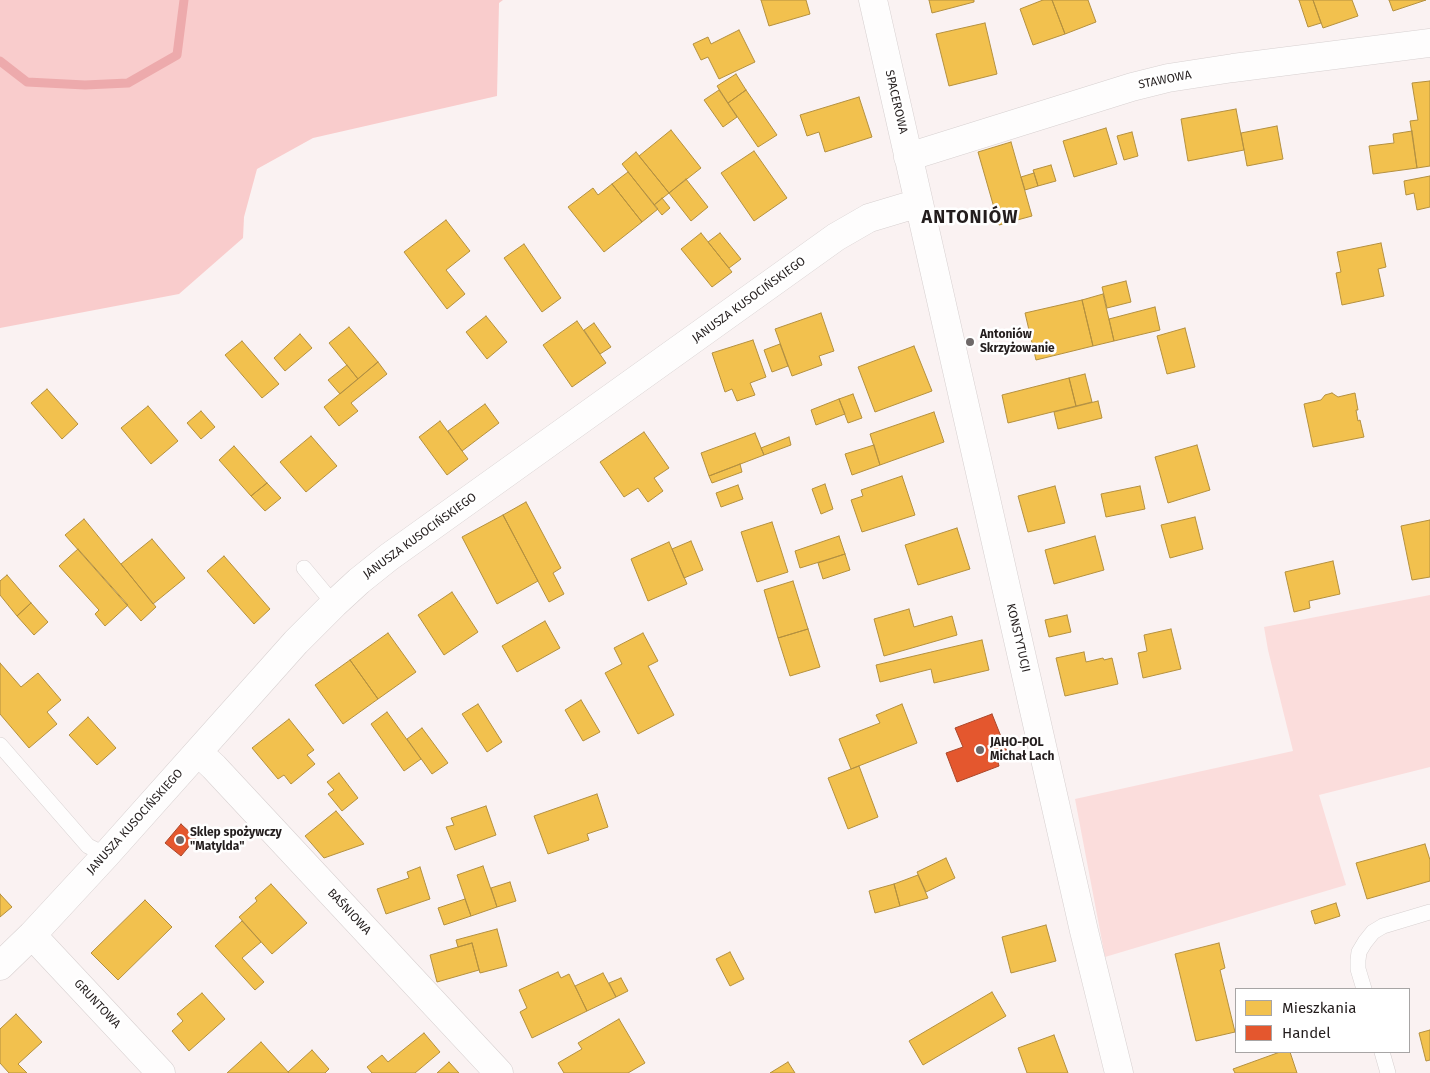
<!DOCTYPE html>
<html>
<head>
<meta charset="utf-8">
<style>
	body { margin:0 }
	#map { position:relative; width:1430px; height:1073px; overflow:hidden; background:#faf2f2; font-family:"Fira Sans",sans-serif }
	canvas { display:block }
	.legend { position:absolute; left:1235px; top:988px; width:175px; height:65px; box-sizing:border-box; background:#fff; border:1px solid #a7a5a5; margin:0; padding:6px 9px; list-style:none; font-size:15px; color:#231d1d }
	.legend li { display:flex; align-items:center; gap:10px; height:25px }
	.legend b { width:25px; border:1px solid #a7a5a5 }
</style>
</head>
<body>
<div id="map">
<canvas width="1430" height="1073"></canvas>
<ul class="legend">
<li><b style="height:14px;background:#f2c14e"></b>Mieszkania</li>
<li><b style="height:14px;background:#e4572e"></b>Handel</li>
</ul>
</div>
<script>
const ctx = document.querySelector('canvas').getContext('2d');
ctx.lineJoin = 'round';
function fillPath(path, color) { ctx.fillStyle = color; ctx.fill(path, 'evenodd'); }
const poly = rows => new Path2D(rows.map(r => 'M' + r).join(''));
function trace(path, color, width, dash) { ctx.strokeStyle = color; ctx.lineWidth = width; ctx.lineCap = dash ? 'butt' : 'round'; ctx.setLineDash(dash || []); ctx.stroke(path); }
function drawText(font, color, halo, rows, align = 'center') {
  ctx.font = font + ' "Fira Sans",sans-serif'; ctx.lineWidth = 5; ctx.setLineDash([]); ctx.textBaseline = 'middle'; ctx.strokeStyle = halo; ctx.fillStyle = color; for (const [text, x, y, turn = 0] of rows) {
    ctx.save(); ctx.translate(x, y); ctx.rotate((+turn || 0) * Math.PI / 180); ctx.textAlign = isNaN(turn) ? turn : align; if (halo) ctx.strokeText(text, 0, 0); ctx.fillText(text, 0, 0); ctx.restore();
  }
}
const green = poly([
	[1430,595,1430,767,1319,795,1346,885,1105,957,1075,799,1293,751,1268,650,1264,627]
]);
const forest = poly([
	[0,0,503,0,499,3,497,96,313,138,257,169,244,217,243,238,179,294,0,328]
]);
const homes = poly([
	[761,0,806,0,810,14,769,26,761,0],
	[929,0,974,0,974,2,932,13,929,0],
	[1043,0,1052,0,1065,34,1033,45,1020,9,1043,0],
	[1052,0,1088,0,1096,22,1065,34,1052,0],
	[1299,0,1313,0,1321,23,1308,27,1299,0],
	[1313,0,1352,0,1358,16,1323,28,1313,0],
	[1389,0,1426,0,1393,11,1389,0],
	[985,23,997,74,949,86,936,34,985,23],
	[739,30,755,62,719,79,708,57,701,60,693,44,708,37,711,44,739,30],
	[736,74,746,90,728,103,717,86,736,74],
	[1430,81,1430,166,1417,168,1410,121,1418,120,1412,83,1430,81],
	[719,90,737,117,723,127,704,100,719,90],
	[746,90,777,135,758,147,728,103,746,90],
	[859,97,872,137,825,152,819,132,807,136,800,115,859,97],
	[1236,109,1244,150,1188,161,1181,119,1236,109],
	[1277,126,1283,159,1247,166,1241,133,1277,126],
	[1106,128,1117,164,1074,177,1063,141,1106,128],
	[671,130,701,168,669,193,639,156,671,130],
	[1412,131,1417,168,1373,174,1369,146,1394,143,1393,134,1412,131],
	[1132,132,1138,156,1124,160,1117,136,1132,132],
	[1011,142,1032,216,999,225,978,152,1011,142],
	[754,151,787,198,754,221,721,173,754,151],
	[636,152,669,193,654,205,622,164,636,152],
	[1051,165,1056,181,1038,186,1033,170,1051,165],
	[628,172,658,209,642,222,612,184,628,172],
	[1034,173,1038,186,1025,190,1021,177,1034,173],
	[1430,176,1430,207,1417,210,1414,193,1406,195,1404,181,1430,176],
	[686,179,708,207,691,221,669,193,686,179],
	[612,184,642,222,604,252,568,207,593,188,598,195,612,184],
	[662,198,670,208,662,215,654,205,662,198],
	[446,220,470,251,446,270,465,294,447,309,404,252,446,220],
	[701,233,732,272,712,287,681,249,701,233],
	[720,233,741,259,729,268,708,242,720,233],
	[1381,243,1386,267,1378,269,1384,296,1342,305,1336,273,1341,272,1337,252,1381,243],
	[524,244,561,298,542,312,504,258,524,244],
	[1126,281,1131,302,1107,308,1102,287,1126,281],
	[1103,294,1114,341,1093,346,1082,300,1103,294],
	[1082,300,1093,346,1036,360,1025,313,1082,300],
	[1155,307,1160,330,1114,341,1109,319,1155,307],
	[821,313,834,351,819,356,822,365,792,376,775,329,821,313],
	[486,316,507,342,487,359,466,332,486,316],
	[577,321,606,363,572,387,543,345,577,321],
	[594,323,611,347,600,354,584,330,594,323],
	[349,327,378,362,358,379,329,343,349,327],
	[1185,328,1195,367,1167,374,1157,336,1185,328],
	[300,334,312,348,285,371,274,358,300,334],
	[753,340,766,377,750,383,755,395,737,401,732,389,725,392,712,353,753,340],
	[242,341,279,384,262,398,225,355,242,341],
	[780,344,788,366,772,372,764,350,780,344],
	[914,346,932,391,875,412,858,367,914,346],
	[378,362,387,374,351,403,358,411,339,426,324,407,378,362],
	[347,365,358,379,340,394,328,380,347,365],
	[1085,374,1092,402,1076,406,1069,378,1085,374],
	[1069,378,1076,406,1008,423,1002,395,1069,378],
	[47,389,78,424,62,439,31,403,47,389],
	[1332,393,1338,397,1355,393,1358,410,1356,410,1358,421,1360,420,1364,437,1313,447,1304,404,1321,400,1325,395,1332,393],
	[853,394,862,418,848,423,839,399,853,394],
	[839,399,845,414,816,425,811,410,839,399],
	[1098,401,1102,418,1058,429,1054,412,1098,401],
	[485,404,499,423,462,451,448,431,485,404],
	[148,406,178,441,151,464,121,428,148,406],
	[201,411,215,427,201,439,187,423,201,411],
	[934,412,944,442,880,465,870,434,934,412],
	[440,421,468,459,447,475,419,437,440,421],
	[644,432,669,468,654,478,663,491,648,502,638,488,624,497,600,462,644,432],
	[755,433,764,455,709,476,701,453,755,433],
	[311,436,337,466,306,492,280,462,311,436],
	[789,437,791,445,764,455,761,448,789,437],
	[874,445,880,465,852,475,845,454,874,445],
	[1197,445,1210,490,1168,503,1155,457,1197,445],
	[234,446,267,483,251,496,219,460,234,446],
	[740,464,742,472,712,483,709,476,740,464],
	[902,476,915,515,862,532,851,500,863,496,861,490,902,476],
	[267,483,281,498,265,511,251,496,267,483],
	[825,484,833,509,821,514,812,489,825,484],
	[738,485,743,499,721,507,716,493,738,485],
	[1055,486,1065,523,1028,532,1018,496,1055,486],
	[1140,486,1145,509,1106,517,1101,494,1140,486],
	[526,502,561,568,553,573,564,594,549,602,503,515,526,502],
	[503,515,538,581,497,604,462,537,503,515],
	[1195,517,1203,549,1170,558,1161,525,1195,517],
	[84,519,156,607,141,621,65,535,84,519],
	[1430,520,1430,577,1412,580,1401,526,1430,520],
	[772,522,788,572,757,582,741,532,772,522],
	[957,528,970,569,918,585,905,545,957,528],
	[839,536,845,554,800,568,795,551,839,536],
	[1095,536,1104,570,1054,584,1045,550,1095,536],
	[152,539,185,578,153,604,121,564,152,539],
	[691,541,703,570,684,578,672,549,691,541],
	[669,542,687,584,648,601,631,559,669,542],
	[78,549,128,605,105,626,95,614,99,610,59,566,78,549],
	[845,554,850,570,823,579,818,563,845,554],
	[224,556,270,609,254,624,207,571,224,556],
	[1333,561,1340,594,1309,601,1310,608,1294,612,1285,572,1333,561],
	[7,575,31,603,17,616,0,595,0,581,7,575],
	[793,581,808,629,778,638,764,590,793,581],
	[452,592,478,632,444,655,418,615,452,592],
	[31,603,48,622,34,635,17,616,31,603],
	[909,609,914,627,952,616,957,635,884,656,874,619,909,609],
	[1067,615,1071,632,1049,637,1045,620,1067,615],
	[545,621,560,648,517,672,502,646,545,621],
	[808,629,820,667,790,676,778,638,808,629],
	[1171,629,1181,669,1143,678,1138,653,1147,651,1144,635,1171,629],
	[388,633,416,672,378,699,350,660,388,633],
	[643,633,658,661,648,666,674,715,638,734,605,673,622,664,614,648,643,633],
	[982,640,989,670,934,683,931,669,880,682,876,665,982,640],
	[1084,652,1086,662,1103,658,1104,660,1112,658,1118,684,1065,696,1056,658,1084,652],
	[350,660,378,699,343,724,315,685,350,660],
	[0,663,21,687,38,673,61,700,47,712,57,724,29,748,0,714,0,663],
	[581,700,600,732,583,741,565,710,581,700],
	[478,704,502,742,487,752,462,714,478,704],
	[902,704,917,743,851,769,839,739,880,723,876,715,902,704],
	[387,712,421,759,404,771,371,724,387,712],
	[88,717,116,748,97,765,69,735,88,717],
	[289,719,314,750,307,755,315,764,291,784,284,775,278,779,252,748,289,719],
	[422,728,448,763,432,774,407,739,422,728],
	[859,766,878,817,848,829,828,778,859,766],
	[339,773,358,798,342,811,328,794,334,790,327,782,339,773],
	[597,794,608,827,587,834,589,840,548,854,534,816,597,794],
	[486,806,496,835,455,850,446,827,454,825,451,818,486,806],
	[336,811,364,844,324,858,305,836,336,811],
	[1425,844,1430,860,1430,881,1367,899,1356,863,1425,844],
	[946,858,955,878,926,892,917,872,946,858],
	[483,866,497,907,471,916,457,875,483,866],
	[420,867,430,899,386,914,377,889,409,878,407,872,420,867],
	[918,875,928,898,900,906,894,884,918,875],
	[510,882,516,901,497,907,491,888,510,882],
	[271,884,307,923,272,954,239,917,257,901,255,898,271,884],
	[894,884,900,906,875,913,869,891,894,884],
	[0,894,12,907,0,917,0,894],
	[465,899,471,916,444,925,438,908,465,899],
	[145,900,172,927,118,980,91,953,145,900],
	[1336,903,1340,916,1315,924,1311,911,1336,903],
	[242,921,261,942,242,958,264,982,255,990,215,946,242,921],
	[1046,925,1056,961,1011,973,1002,937,1046,925],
	[497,929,507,966,480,973,472,943,458,947,456,940,497,929],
	[472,943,479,970,437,982,430,955,472,943],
	[1219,943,1225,968,1220,970,1235,1032,1196,1041,1175,954,1219,943],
	[730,952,744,979,730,986,716,959,730,952],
	[558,972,561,978,569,974,587,1011,532,1038,520,1012,527,1008,519,990,558,972],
	[603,973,616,997,587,1011,575,986,603,973],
	[621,978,628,991,616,997,609,983,621,978],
	[992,992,1006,1016,923,1065,909,1041,992,992],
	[202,993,225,1019,189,1051,172,1031,183,1021,177,1014,202,993],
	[16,1014,42,1042,18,1064,27,1073,9,1073,0,1063,0,1029,16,1014],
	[619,1019,645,1063,628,1073,564,1073,558,1063,582,1049,578,1043,619,1019],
	[1430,1030,1430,1060,1426,1061,1419,1033,1430,1030],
	[424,1033,440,1052,415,1073,372,1073,367,1067,382,1055,388,1062,424,1033],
	[1054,1035,1068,1073,1027,1073,1018,1048,1054,1035],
	[261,1042,289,1073,227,1073,261,1042],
	[312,1050,329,1069,325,1073,289,1073,288,1072,312,1050],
	[1280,1052,1290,1052,1297,1073,1235,1073,1233,1069,1280,1052],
	[449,1062,459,1073,437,1073,449,1062],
	[788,1062,795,1073,770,1073,788,1062]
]);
const shops = poly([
	[992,714,1008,754,997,758,999,766,957,782,946,753,963,747,955,728,992,714],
	[181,824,196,838,181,856,165,843,181,824]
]);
const stream = poly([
	[0,61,27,82,85,85,128,83,177,55,184,0]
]);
const lane = poly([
	[304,568,334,604],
	[0,745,88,846,106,855],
	[1364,989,1358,969,1358,960,1359,952,1365,942,1373,932,1383,926,1430,912],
	[1382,1052,1388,1073]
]);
const street = poly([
	[873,0,1084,931,1119,1073],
	[908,157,1132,87,1168,78,1233,68,1430,43],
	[198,752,214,767,499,1073],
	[32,935,161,1073],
	[0,966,32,935,106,855,296,642,334,604,359,581,389,557,836,237,869,218,919,203]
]);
const markers = [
	[970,342,5,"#6e6868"],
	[980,750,5,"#6e6868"],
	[180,840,5,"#6e6868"]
];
const streetNames = [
	["STAWOWA",1165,80,-11],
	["SPACEROWA",896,102,77],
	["JANUSZA KUSOCIŃSKIEGO",749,300,-36],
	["JANUSZA KUSOCIŃSKIEGO",420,536,-36],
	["KONSTYTUCJI",1018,638,77],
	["JANUSZA KUSOCIŃSKIEGO",135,822,-48],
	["BAŚNIOWA",349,912,47],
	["GRUNTOWA",97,1004,47]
];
const poiNames = [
	["Antoniów",980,335],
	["Skrzyżowanie",980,349],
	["JAHO-POL",990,743],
	["Michał Lach",990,757],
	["Sklep spożywczy",190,833],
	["\"Matylda\"",190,847]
];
const districtNames = [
	["ANTONIÓW",970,218]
];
fillPath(green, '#fbdddc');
fillPath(forest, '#f9cccc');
fillPath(homes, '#f2c14e');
trace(homes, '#b4903f', 1);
fillPath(shops, '#e4572e');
trace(shops, '#aa4629', 1);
trace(stream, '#edaaac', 9);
trace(lane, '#d7d0d0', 16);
trace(street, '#d7d0d0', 29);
trace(lane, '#fefdfd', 15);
trace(street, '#fefdfd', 28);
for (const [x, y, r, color] of markers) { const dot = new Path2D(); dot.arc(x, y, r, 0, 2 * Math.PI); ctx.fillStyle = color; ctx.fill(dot); trace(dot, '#fff', 2); }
drawText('12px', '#231d1d', '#fff', streetNames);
drawText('bold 12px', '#231d1d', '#fff', poiNames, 'left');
ctx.letterSpacing = '1px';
drawText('bold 18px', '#231d1d', '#fff', districtNames);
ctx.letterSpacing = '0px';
</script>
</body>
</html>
